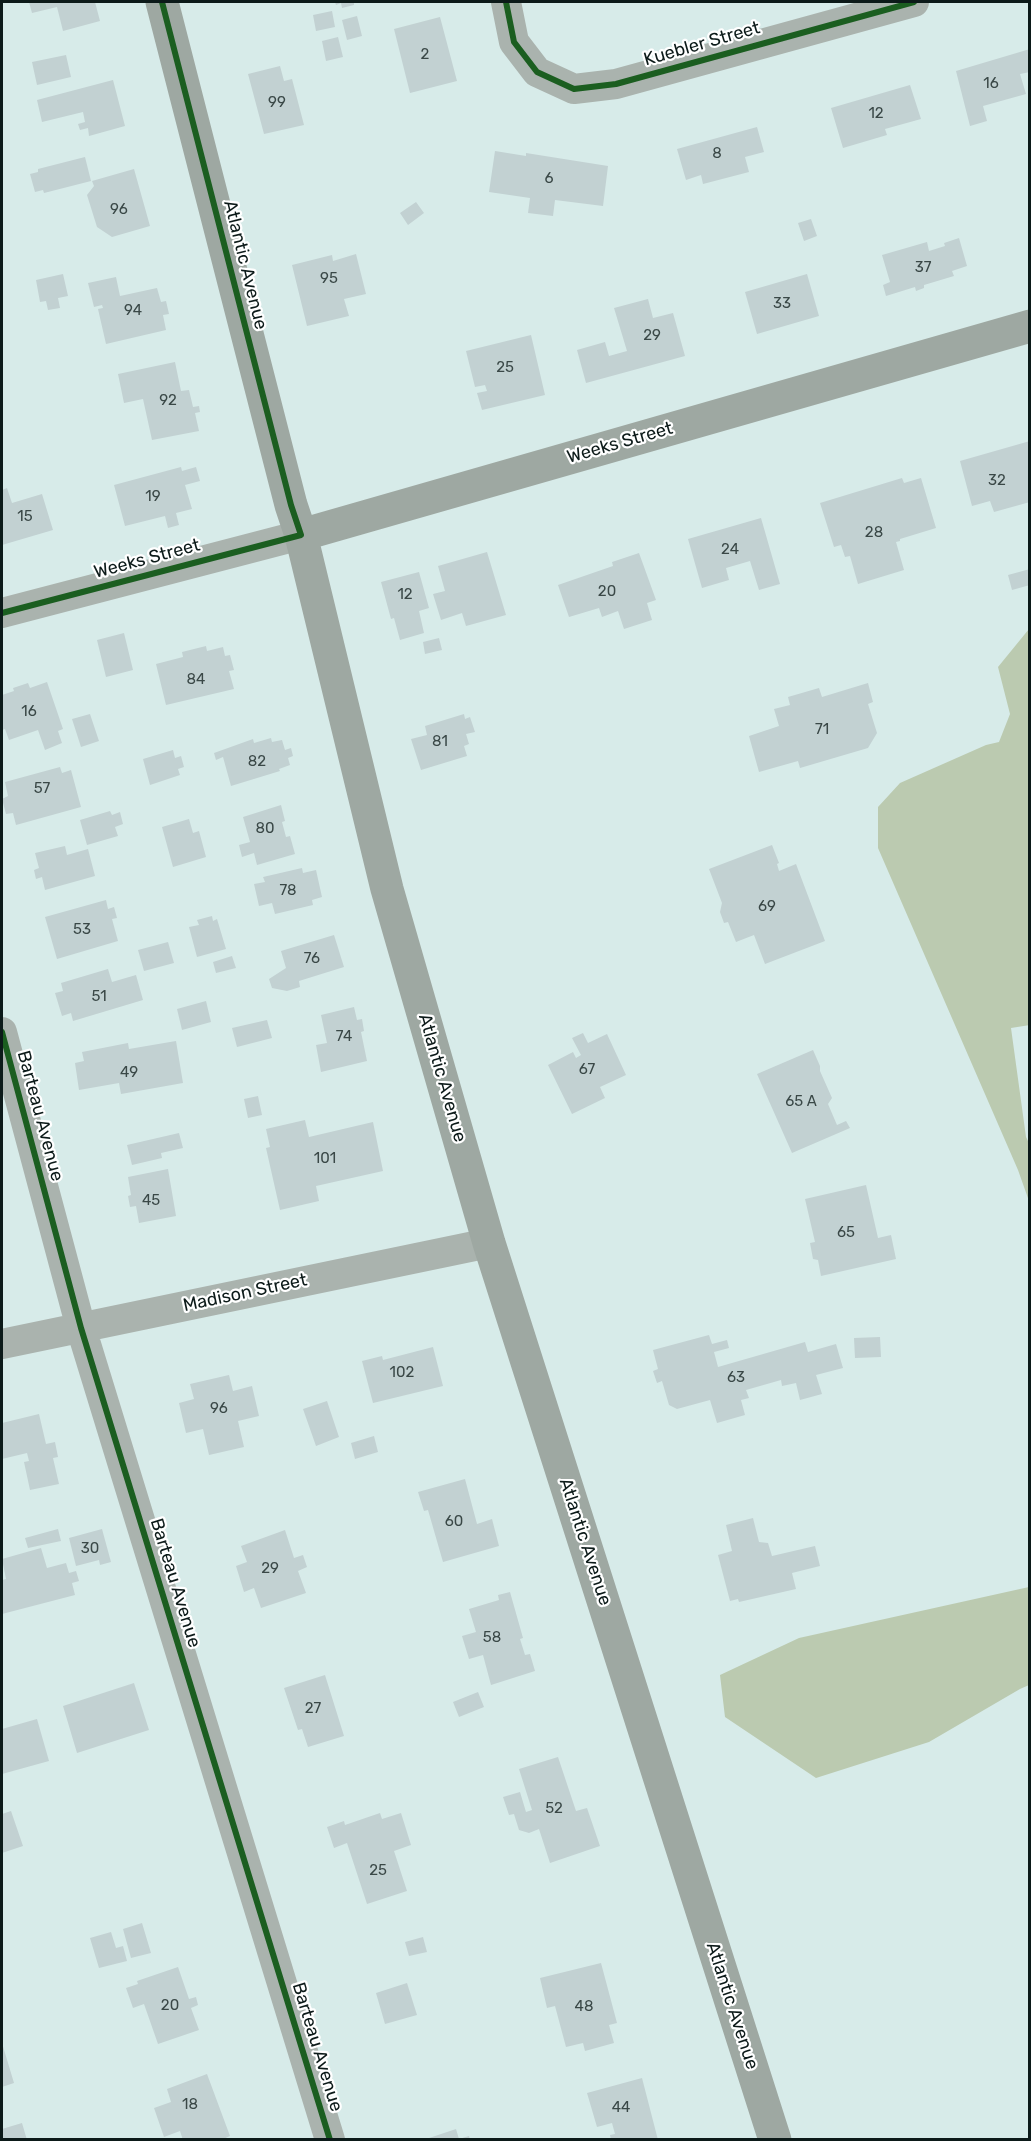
<!DOCTYPE html>
<html>
<head>
<meta charset="utf-8">
<style>
	body { margin:0 }
	#map { position:relative; width:1031px; height:2141px; overflow:hidden; background:#d7ebe9; font-family:Rubik,sans-serif }
	canvas { display:block }
	.frame { position:absolute; inset:0; border:3px solid #0c1a19; pointer-events:none }
</style>
</head>
<body>
<div id="map">
<canvas width="1031" height="2141"></canvas>
<div class="frame"></div>
</div>
<script>
const ctx = document.querySelector('canvas').getContext('2d');
ctx.lineJoin = 'round';
function fillPath(path, color) { ctx.fillStyle = color; ctx.fill(path, 'evenodd'); }
const poly = rows => new Path2D(rows.map(r => 'M' + r).join(''));
function trace(path, color, width, dash) { ctx.strokeStyle = color; ctx.lineWidth = width; ctx.lineCap = dash ? 'butt' : 'round'; ctx.setLineDash(dash || []); ctx.stroke(path); }
function drawText(font, color, halo, rows, align = 'center') {
  ctx.font = font + ' Rubik,sans-serif'; ctx.lineWidth = 4.5; ctx.setLineDash([]); ctx.textBaseline = 'middle'; ctx.strokeStyle = halo; ctx.fillStyle = color; for (const [text, x, y, turn = 0] of rows) {
    ctx.save(); ctx.translate(x, y); ctx.rotate((+turn || 0) * Math.PI / 180); ctx.textAlign = isNaN(turn) ? turn : align; if (halo) ctx.strokeText(text, 0, 0); ctx.fillText(text, 0, 0); ctx.restore();
  }
}
const forest = poly([
	[1029,629,1030,1025,1011,1028,1026,1137,1029,1143,1029,1201,1018,1170,878,848,878,807,900,783,986,745,999,742,1010,714,998,667],
	[1029,1587,1029,1685,1020,1689,929,1742,816,1778,725,1717,720,1675,799,1638]
]);
const building = poly([
	[29,2,95,2,100,21,63,31,57,7,32,13],
	[335,2,354,2,354,5,342,8,341,3,336,5],
	[332,11,335,27,316,31,313,15],
	[357,16,362,36,347,40,342,20],
	[440,17,457,81,410,93,394,29],
	[338,37,343,57,326,61,322,41],
	[1030,49,1030,72,1020,74,1026,94,983,106,987,121,970,126,956,71],
	[66,55,71,77,37,85,32,62],
	[280,66,284,81,292,79,304,125,264,134,248,74],
	[113,80,125,126,89,136,88,128,80,130,78,124,85,122,83,112,42,122,37,100],
	[910,85,921,119,885,129,887,135,843,148,831,108],
	[757,127,764,152,745,157,749,172,703,184,701,175,686,180,677,149],
	[495,151,526,156,526,153,608,166,603,206,555,200,553,216,528,213,530,198,489,192],
	[85,157,91,181,44,193,43,190,35,192,30,174,38,172,38,169],
	[134,169,150,226,112,237,97,227,87,195,94,186,92,181],
	[416,202,424,213,408,225,400,213],
	[811,219,817,236,804,241,798,223],
	[959,238,967,266,952,271,954,276,924,285,924,288,916,291,915,287,886,296,883,285,890,282,882,255,927,242,929,251,945,246,944,243],
	[356,254,366,294,344,299,349,316,307,326,292,265,332,255,333,261],
	[63,274,68,296,58,298,60,308,48,310,46,301,40,302,36,280],
	[807,274,819,316,757,334,745,292],
	[116,277,120,296,157,288,161,302,166,301,169,314,163,315,166,330,106,344,98,309,103,308,102,305,94,307,88,283],
	[648,299,653,318,673,313,685,356,586,383,577,350,605,342,609,356,627,351,614,308],
	[531,335,545,395,482,410,477,393,487,391,485,385,475,387,466,351],
	[175,362,181,391,189,390,193,407,199,406,200,412,195,413,199,431,152,440,143,399,124,403,118,374],
	[1030,441,1030,502,994,512,990,501,972,506,960,461],
	[181,467,182,471,196,467,200,481,185,485,192,509,176,513,179,525,168,528,165,516,125,526,114,485],
	[902,478,904,483,921,478,936,528,900,539,900,541,896,542,904,570,858,584,850,556,845,557,841,545,834,547,820,503],
	[7,488,12,503,42,494,53,530,2,545,2,490],
	[761,518,780,584,759,590,750,561,726,568,729,580,702,588,688,539],
	[487,552,506,615,466,626,462,613,441,620,433,594,445,591,438,566],
	[639,553,656,600,647,603,652,620,624,629,618,611,602,617,599,608,569,617,558,585,613,566,612,562],
	[1030,569,1030,585,1012,590,1008,575],
	[419,572,429,608,419,611,424,633,400,640,394,618,391,619,381,582],
	[124,633,133,670,106,677,97,640],
	[439,638,442,650,425,654,423,642],
	[206,646,207,651,223,647,225,656,230,655,234,670,229,671,234,689,166,705,156,664,183,657,182,652],
	[47,682,63,729,58,731,62,743,45,750,38,730,9,740,5,729,2,730,2,695,14,691,13,688,28,683,30,688],
	[868,683,873,702,868,704,877,733,868,748,800,768,798,761,759,772,749,736,779,726,774,709,790,705,788,697,819,688,822,697],
	[90,714,99,741,81,747,72,719],
	[464,714,465,719,470,717,475,732,466,734,469,744,464,746,467,756,421,770,411,739,427,735,425,726],
	[271,738,272,742,282,740,285,750,291,748,293,756,288,758,290,765,279,769,280,771,231,786,223,757,216,760,214,753,253,739,254,743],
	[173,750,175,758,181,756,184,767,178,769,180,775,150,785,143,759],
	[60,767,62,773,71,770,81,807,16,825,13,813,6,814,2,799,8,796,5,782],
	[281,805,285,821,282,822,286,837,290,836,295,854,257,865,254,853,242,857,239,845,250,842,243,817],
	[110,811,112,815,120,812,123,824,115,827,118,836,87,845,80,820],
	[189,819,193,833,199,831,206,857,173,867,162,827],
	[772,845,779,863,777,864,779,871,796,864,825,941,765,964,754,935,736,942,728,922,724,923,720,912,722,903,709,869],
	[65,846,67,855,88,849,95,876,45,890,42,877,36,879,34,870,39,868,35,853],
	[302,868,303,873,316,870,322,897,312,900,313,905,275,914,272,903,259,906,254,884,265,882,263,877],
	[106,900,108,909,114,907,117,918,112,919,118,941,57,959,45,917],
	[212,916,213,921,217,919,226,949,197,957,189,927,199,925,197,920],
	[334,935,344,967,299,981,300,987,287,991,272,988,269,979,286,968,281,951],
	[168,942,174,963,144,971,138,950],
	[232,956,236,968,216,973,213,962],
	[108,969,112,982,136,975,143,1000,73,1021,71,1013,62,1016,55,993,63,991,61,983],
	[206,1001,211,1022,182,1030,177,1009],
	[354,1007,357,1020,362,1019,364,1031,361,1032,367,1061,321,1072,316,1045,327,1043,321,1015],
	[267,1020,272,1038,237,1047,232,1028],
	[583,1033,588,1043,607,1034,626,1075,600,1087,605,1098,572,1114,548,1065,573,1052,576,1058,581,1055,572,1038],
	[176,1041,183,1083,121,1094,119,1083,79,1090,75,1063,84,1061,82,1052,128,1043,129,1049],
	[813,1050,820,1066,820,1071,832,1098,828,1104,837,1125,846,1121,850,1128,792,1153,757,1074],
	[258,1096,262,1115,248,1118,244,1099],
	[305,1120,309,1137,373,1122,383,1171,316,1186,319,1201,280,1210,266,1148,270,1147,266,1129],
	[179,1133,183,1148,161,1153,162,1158,132,1165,127,1145],
	[168,1169,176,1216,139,1223,136,1206,130,1207,128,1196,131,1195,128,1177],
	[866,1185,878,1238,891,1235,896,1259,821,1276,818,1260,813,1259,810,1243,815,1242,805,1199],
	[709,1335,712,1344,727,1340,729,1348,714,1352,718,1367,805,1342,808,1352,836,1344,843,1368,816,1375,822,1394,800,1400,796,1383,782,1386,781,1380,746,1390,749,1398,741,1400,745,1415,717,1423,710,1400,677,1409,669,1405,662,1381,657,1383,653,1371,658,1369,653,1350],
	[880,1337,881,1357,855,1358,854,1338],
	[433,1347,443,1386,373,1403,362,1361,382,1356,383,1360],
	[229,1375,233,1391,252,1386,259,1416,238,1421,244,1447,209,1455,203,1429,186,1433,179,1403,194,1399,190,1384],
	[327,1401,339,1437,316,1446,303,1409],
	[39,1414,46,1444,55,1442,58,1457,53,1458,59,1484,30,1490,24,1462,29,1461,27,1453,2,1459,2,1423],
	[374,1436,378,1452,355,1459,351,1443],
	[465,1479,477,1524,492,1519,499,1546,443,1562,428,1510,424,1511,418,1492],
	[753,1518,759,1542,768,1543,772,1556,815,1546,820,1566,792,1573,796,1589,739,1602,738,1599,730,1601,718,1555,732,1551,726,1525],
	[58,1529,61,1541,28,1548,25,1538],
	[102,1529,111,1562,100,1565,99,1560,76,1566,69,1538],
	[285,1530,294,1558,303,1555,307,1567,298,1571,306,1593,261,1608,254,1588,244,1592,236,1566,247,1562,241,1546],
	[41,1548,47,1568,66,1563,69,1573,76,1571,79,1581,72,1583,75,1595,2,1614,2,1580,6,1579,2,1559],
	[510,1592,523,1638,520,1639,525,1655,530,1654,535,1671,491,1685,483,1655,469,1659,462,1636,476,1632,469,1609,499,1600,498,1595],
	[325,1675,344,1736,308,1747,302,1729,298,1730,284,1688],
	[134,1683,149,1730,77,1753,63,1706],
	[478,1692,484,1707,459,1717,453,1702],
	[37,1719,49,1761,2,1774,2,1729],
	[558,1757,576,1811,587,1808,600,1846,550,1863,539,1829,529,1833,519,1830,514,1814,509,1815,503,1797,520,1792,526,1812,532,1810,519,1769],
	[11,1811,23,1846,2,1853,2,1814],
	[380,1813,382,1819,401,1813,411,1845,394,1851,407,1891,367,1904,347,1843,334,1848,327,1827,344,1821,345,1825],
	[142,1923,151,1953,131,1958,123,1929],
	[111,1932,116,1948,123,1946,127,1961,99,1968,90,1938],
	[423,1937,427,1952,409,1956,405,1942],
	[601,1963,617,2023,609,2025,614,2043,585,2051,583,2043,566,2047,555,2006,547,2008,540,1978],
	[178,1967,189,1999,196,1997,198,2005,191,2008,199,2030,158,2044,144,2004,133,2008,126,1988,138,1984,137,1981],
	[407,1983,417,2015,385,2024,376,1993],
	[2,2043,14,2083,2,2087],
	[207,2074,230,2136,221,2140,183,2140,180,2131,164,2137,154,2108,171,2102,167,2089],
	[642,2078,658,2140,611,2140,610,2135,615,2134,612,2123,597,2127,587,2093],
	[22,2123,27,2140,2,2140,2,2129],
	[456,2129,459,2139,469,2136,470,2140,423,2140]
]);
const street = poly([
	[506,2,514,42,537,72,574,89,616,84,914,2],
	[2,613,301,535],
	[2,1032,81,1328,330,2140],
	[2,1344,489,1243]
]);
const secondary = poly([
	[162,2,291,505,301,535,387,889,489,1243,775,2140],
	[301,535,1030,326]
]);
const cycleway = poly([
	[506,2,514,42,537,72,574,89,616,84,914,2],
	[2,613,301,535,291,505,162,2],
	[2,1032,81,1328,330,2140]
]);
const numberNames = [
	["2",425,55],
	["16",991,84],
	["99",277,103],
	["12",876,114],
	["8",717,154],
	["6",549,179],
	["96",119,210],
	["37",923,268],
	["95",329,279],
	["33",782,304],
	["94",133,311],
	["29",652,336],
	["25",505,368],
	["92",168,401],
	["32",997,481],
	["19",153,497],
	["15",25,517],
	["28",874,533],
	["24",730,550],
	["20",607,592],
	["12",405,595],
	["84",196,680],
	["16",29,712],
	["71",822,730],
	["81",440,742],
	["82",257,762],
	["57",42,789],
	["80",265,829],
	["78",288,891],
	["69",767,907],
	["53",82,930],
	["76",312,959],
	["51",99,997],
	["74",344,1037],
	["67",587,1070],
	["49",129,1073],
	["65 A",801,1102],
	["101",325,1159],
	["45",151,1201],
	["65",846,1233],
	["102",402,1373],
	["63",736,1378],
	["96",219,1409],
	["60",454,1522],
	["30",90,1549],
	["29",270,1569],
	["58",492,1638],
	["27",313,1709],
	["52",554,1809],
	["25",378,1871],
	["20",170,2006],
	["48",584,2007],
	["18",190,2105],
	["44",621,2108]
];
const streetNames = [
	["Kuebler Street",702,44,-16],
	["Atlantic Avenue",245,265,76],
	["Weeks Street",620,443,-16],
	["Weeks Street",147,559,-15],
	["Atlantic Avenue",442,1078,74],
	["Barteau Avenue",40,1116,75],
	["Madison Street",245,1293,-12],
	["Atlantic Avenue",585,1542,72],
	["Barteau Avenue",175,1583,73],
	["Atlantic Avenue",732,2006,72],
	["Barteau Avenue",317,2047,73]
];
fillPath(forest, '#bbcab0');
fillPath(building, '#c2d1d2');
trace(street, '#aab3ae', 30);
trace(secondary, '#9ea8a2', 33);
trace(cycleway, '#1b5e20', 6);
drawText('15px', '#3a4847', null, numberNames);
drawText('18px', '#0c1a19', '#fff', streetNames);
</script>
</body>
</html>
